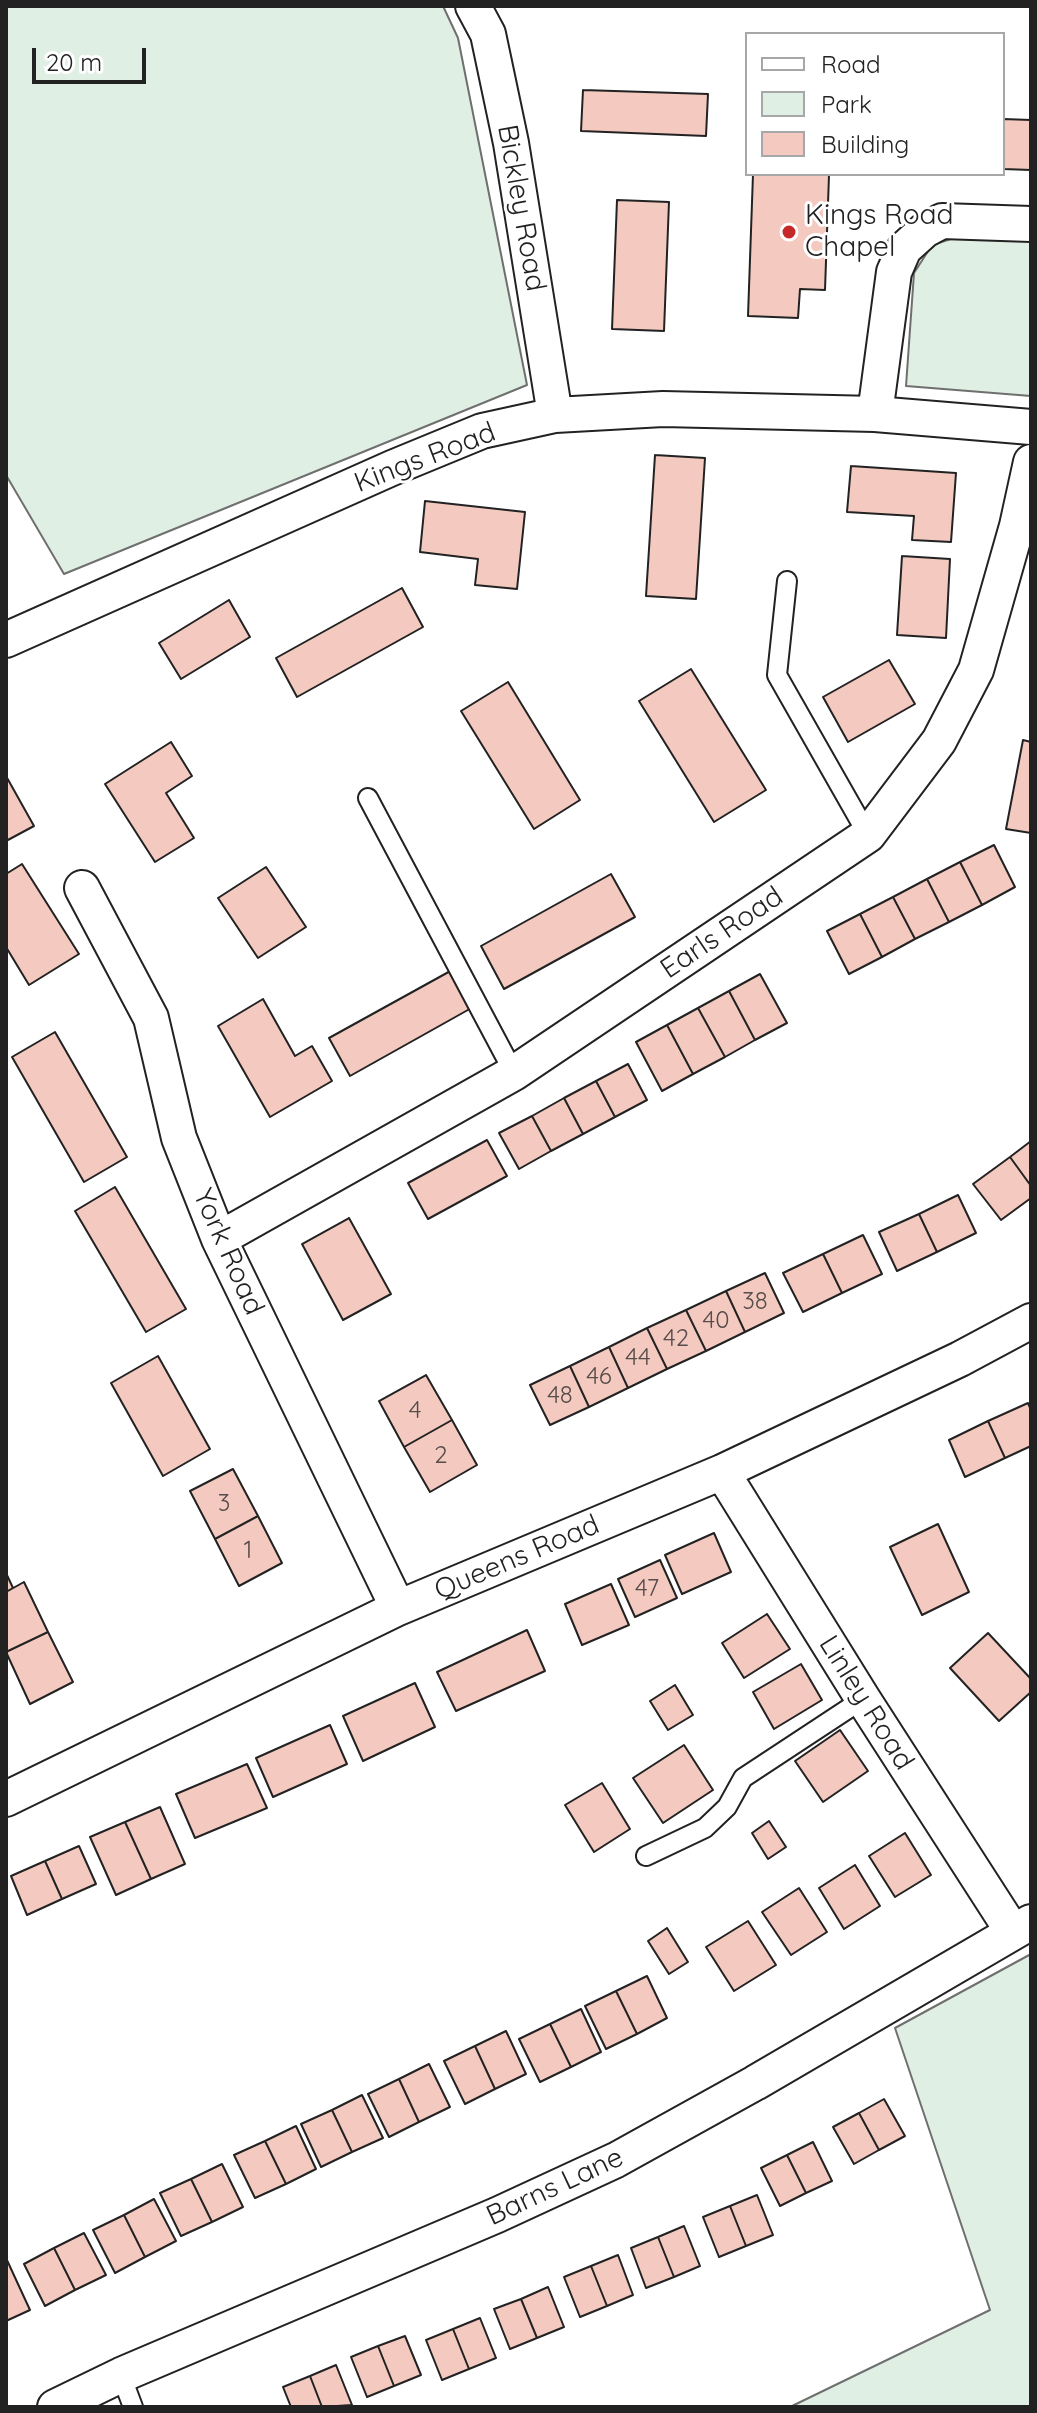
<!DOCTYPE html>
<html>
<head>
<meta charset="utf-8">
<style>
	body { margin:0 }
	#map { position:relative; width:1037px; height:2413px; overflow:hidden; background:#fff; font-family:Quicksand,sans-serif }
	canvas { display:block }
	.frame { position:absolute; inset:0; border:8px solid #222; pointer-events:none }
	.legend { position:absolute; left:745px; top:32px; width:260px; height:144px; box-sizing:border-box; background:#fff; border:2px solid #a7a7a7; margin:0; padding:10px 14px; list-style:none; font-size:24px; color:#222 }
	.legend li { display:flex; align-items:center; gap:16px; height:40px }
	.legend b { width:40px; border:2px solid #a7a7a7 }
	.scale { position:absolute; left:32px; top:48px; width:114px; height:36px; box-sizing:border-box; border:4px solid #222; border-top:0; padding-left:10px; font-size:24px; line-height:28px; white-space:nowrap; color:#222; -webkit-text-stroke:6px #fff; paint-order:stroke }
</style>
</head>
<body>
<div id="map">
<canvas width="1037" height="2413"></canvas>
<div class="frame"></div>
<ul class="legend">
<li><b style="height:10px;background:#fff"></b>Road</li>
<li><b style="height:22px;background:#e0efe3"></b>Park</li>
<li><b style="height:22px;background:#f3c9c0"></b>Building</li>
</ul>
<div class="scale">20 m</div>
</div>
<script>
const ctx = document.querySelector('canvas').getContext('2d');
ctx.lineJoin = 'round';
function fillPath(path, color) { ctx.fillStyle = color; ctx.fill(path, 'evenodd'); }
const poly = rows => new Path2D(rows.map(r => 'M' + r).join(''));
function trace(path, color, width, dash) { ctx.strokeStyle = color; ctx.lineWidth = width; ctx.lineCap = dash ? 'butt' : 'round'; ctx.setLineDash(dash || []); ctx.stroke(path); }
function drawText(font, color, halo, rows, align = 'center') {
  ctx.font = font + ' Quicksand,sans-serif'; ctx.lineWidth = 6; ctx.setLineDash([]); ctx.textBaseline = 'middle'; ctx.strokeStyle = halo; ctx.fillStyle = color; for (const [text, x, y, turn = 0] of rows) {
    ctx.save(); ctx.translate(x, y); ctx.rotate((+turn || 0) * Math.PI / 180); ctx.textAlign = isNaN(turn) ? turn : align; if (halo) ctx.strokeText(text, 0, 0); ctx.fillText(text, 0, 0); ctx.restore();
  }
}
const green = poly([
	[6,6,443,6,458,38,527,385,64,574,6,475,6,6],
	[954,238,1031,241,1031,396,906,386,914,273,932,245,954,238],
	[1031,1954,1031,2407,790,2407,990,2310,895,2028,1031,1954]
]);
const building = poly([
	[583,90,708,94,706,136,581,131,583,90],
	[1003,119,1031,120,1031,170,1003,169,1003,119],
	[753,174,829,175,825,290,800,289,798,318,748,316,753,174],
	[617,200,669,202,664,331,612,329,617,200],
	[655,455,705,458,696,599,646,596,655,455],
	[851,466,956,473,951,542,912,540,914,516,847,512,851,466],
	[425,501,525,512,517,589,475,585,478,559,420,552,425,501],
	[902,556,950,559,946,638,897,635,902,556],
	[402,588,423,627,297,697,276,658,402,588],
	[229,600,250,637,181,679,159,643,229,600],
	[889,660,915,704,848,742,823,697,889,660],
	[691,669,766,790,714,822,639,701,691,669],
	[508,682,580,800,534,829,461,711,508,682],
	[1023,740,1031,742,1031,833,1006,829,1023,740],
	[171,742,192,776,166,793,194,838,155,862,105,784,171,742],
	[6,776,34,826,6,841,6,776],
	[994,845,1015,887,982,905,960,862,994,845],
	[960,862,982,905,949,922,927,879,960,862],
	[22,864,79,954,29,985,6,947,6,874,22,864],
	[266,867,306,927,258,958,218,898,266,867],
	[611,874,635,917,504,989,481,946,611,874],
	[927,879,949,922,915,939,893,897,927,879],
	[893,897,915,939,882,957,860,914,893,897],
	[860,914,882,957,849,974,827,931,860,914],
	[454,969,475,1006,350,1076,329,1038,454,969],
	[760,974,787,1023,755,1040,729,991,760,974],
	[729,991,755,1040,725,1057,698,1008,729,991],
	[263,999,295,1056,312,1046,332,1081,270,1117,218,1026,263,999],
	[698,1008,725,1057,693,1074,667,1025,698,1008],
	[667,1025,693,1074,662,1091,636,1042,667,1025],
	[55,1032,127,1157,84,1182,12,1057,55,1032],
	[628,1064,647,1100,615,1117,596,1081,628,1064],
	[596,1081,615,1117,583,1134,564,1098,596,1081],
	[564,1098,583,1134,551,1151,532,1116,564,1098],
	[532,1116,551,1151,519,1169,499,1133,532,1116],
	[487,1140,507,1176,428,1219,408,1183,487,1140],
	[1031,1141,1031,1186,1010,1157,1031,1141],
	[1010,1157,1031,1186,1031,1198,1001,1220,973,1184,1010,1157],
	[115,1187,186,1309,146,1332,75,1211,115,1187],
	[958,1195,976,1233,937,1252,919,1214,958,1195],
	[919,1214,937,1252,897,1271,879,1232,919,1214],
	[349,1218,391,1294,343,1320,302,1244,349,1218],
	[863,1235,882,1274,842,1293,823,1254,863,1235],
	[823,1254,842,1293,803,1312,783,1273,823,1254],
	[765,1273,784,1313,745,1332,726,1291,765,1273],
	[726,1291,745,1332,706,1351,686,1310,726,1291],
	[686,1310,706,1351,667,1369,647,1328,686,1310],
	[647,1328,667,1369,628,1388,609,1347,647,1328],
	[609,1347,628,1388,589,1407,570,1366,609,1347],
	[158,1356,210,1449,163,1476,111,1383,158,1356],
	[570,1366,589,1407,550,1425,530,1385,570,1366],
	[426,1375,452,1420,404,1447,379,1401,426,1375],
	[1028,1403,1031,1410,1031,1446,1005,1458,988,1421,1028,1403],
	[452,1420,477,1465,430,1492,404,1447,452,1420],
	[988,1421,1005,1458,965,1477,949,1440,988,1421],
	[233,1469,258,1516,215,1539,190,1491,233,1469],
	[258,1516,282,1563,239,1586,215,1539,258,1516],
	[938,1524,969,1592,922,1615,890,1547,938,1524],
	[714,1533,731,1572,682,1594,665,1555,714,1533],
	[660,1560,677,1598,635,1617,618,1579,660,1560],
	[6,1573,13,1588,6,1592,6,1573],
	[24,1582,48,1632,6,1652,6,1592,24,1582],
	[611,1584,629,1625,582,1645,565,1604,611,1584],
	[767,1614,790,1649,744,1678,722,1643,767,1614],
	[527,1630,545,1671,456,1711,437,1672,527,1630],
	[48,1632,73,1682,30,1704,6,1652,48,1632],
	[988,1633,1031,1679,1031,1692,999,1721,950,1668,988,1633],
	[801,1664,822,1700,774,1729,753,1692,801,1664],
	[415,1683,435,1727,363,1761,343,1716,415,1683],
	[675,1685,693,1715,668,1730,650,1701,675,1685],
	[330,1725,347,1764,273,1797,256,1758,330,1725],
	[840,1730,868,1771,823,1802,795,1761,840,1730],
	[684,1745,713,1790,663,1823,633,1778,684,1745],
	[247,1764,267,1808,195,1838,176,1794,247,1764],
	[602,1783,630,1829,594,1852,565,1805,602,1783],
	[160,1807,185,1864,151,1879,125,1822,160,1807],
	[769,1821,786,1847,768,1859,752,1833,769,1821],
	[125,1822,151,1879,116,1895,90,1837,125,1822],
	[905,1833,931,1875,895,1897,869,1856,905,1833],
	[79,1846,96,1884,62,1899,45,1861,79,1846],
	[45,1861,62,1899,27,1915,11,1876,45,1861],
	[855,1865,880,1906,844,1929,819,1888,855,1865],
	[799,1888,827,1932,791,1955,762,1912,799,1888],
	[748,1921,776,1965,734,1991,706,1947,748,1921],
	[667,1928,688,1962,669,1974,648,1941,667,1928],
	[647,1976,667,2018,637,2034,616,1991,647,1976],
	[616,1991,637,2034,606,2049,585,2006,616,1991],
	[581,2009,601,2052,571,2067,550,2024,581,2009],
	[550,2024,571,2067,540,2082,519,2039,550,2024],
	[506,2031,526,2074,495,2089,475,2046,506,2031],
	[475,2046,495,2089,465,2104,444,2061,475,2046],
	[429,2064,450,2107,419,2122,399,2079,429,2064],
	[399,2079,419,2122,389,2137,368,2094,399,2079],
	[362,2095,383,2138,352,2152,332,2110,362,2095],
	[884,2099,905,2136,879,2150,859,2113,884,2099],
	[332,2110,352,2152,321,2167,301,2124,332,2110],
	[859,2113,879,2150,854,2164,833,2127,859,2113],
	[296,2126,316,2169,286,2184,265,2141,296,2126],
	[265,2141,286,2184,255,2198,234,2155,265,2141],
	[813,2142,832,2181,806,2193,787,2155,813,2142],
	[787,2155,806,2193,780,2206,761,2168,787,2155],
	[222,2164,243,2207,212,2222,191,2179,222,2164],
	[191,2179,212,2222,181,2236,160,2193,191,2179],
	[757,2195,773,2235,746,2246,730,2206,757,2195],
	[154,2199,176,2241,145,2257,124,2215,154,2199],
	[730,2206,746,2246,719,2257,703,2217,730,2206],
	[124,2215,145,2257,115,2273,93,2230,124,2215],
	[684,2226,700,2266,674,2277,658,2237,684,2226],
	[84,2233,106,2275,75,2290,54,2248,84,2233],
	[658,2237,674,2277,646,2288,631,2248,658,2237],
	[54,2248,75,2290,45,2306,24,2264,54,2248],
	[618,2255,633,2295,607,2306,591,2266,618,2255],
	[6,2258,30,2310,6,2321,6,2258],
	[591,2266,607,2306,580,2317,564,2277,591,2266],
	[548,2287,564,2327,537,2338,521,2299,548,2287],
	[521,2299,537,2338,510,2349,494,2309,521,2299],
	[480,2318,496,2358,469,2369,453,2329,480,2318],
	[453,2329,469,2369,442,2380,426,2340,453,2329],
	[405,2336,421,2375,394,2386,378,2346,405,2336],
	[378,2346,394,2386,367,2397,351,2357,378,2346],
	[336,2365,352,2405,322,2407,310,2376,336,2365],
	[310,2376,322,2407,291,2407,283,2387,310,2376]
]);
const service = poly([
	[787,581,777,675,868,835],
	[368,798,514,1073],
	[646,1856,705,1828,727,1807,743,1778,863,1699],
	[121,2375,133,2407]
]);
const minor = poly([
	[473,6,488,34,511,143,555,415],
	[875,414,894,272,904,249,925,230,942,221,1031,224],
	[6,640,392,468,482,431,555,415,663,409,875,414,1031,427],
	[82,888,151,1018,179,1138,219,1239,398,1608],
	[219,1239,514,1073,868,835,939,741,976,670,1017,526,1031,462],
	[722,1472,863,1699,1013,1932],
	[6,1799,398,1608,722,1472,960,1359,1031,1321],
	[55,2407,121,2375,497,2215,616,2160,755,2083,1031,1922]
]);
const markers = [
	[789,232,8,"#c62828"]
];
const numberNames = [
	["38",755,1302],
	["40",716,1321],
	["42",676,1339],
	["44",638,1358],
	["46",599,1377],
	["48",560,1396],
	["4",415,1411],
	["2",441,1456],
	["3",224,1504],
	["1",248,1551],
	["47",647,1589]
];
const streetNames = [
	["Bickley Road",521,208,80],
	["Kings Road",425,458,-21],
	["Earls Road",722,933,-34],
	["York Road",228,1252,66],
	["Queens Road",517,1558,-23],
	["Linley Road",866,1703,58],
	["Barns Lane",555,2187,-25]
];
const poiNames = [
	["Kings Road",805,216],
	["Chapel",805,248]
];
fillPath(green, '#e0efe3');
trace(green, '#6f6f6f', 2);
fillPath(building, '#f3c9c0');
trace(building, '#222', 2);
trace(service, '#222', 22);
trace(minor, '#222', 38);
trace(service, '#fff', 18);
trace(minor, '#fff', 34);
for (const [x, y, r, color] of markers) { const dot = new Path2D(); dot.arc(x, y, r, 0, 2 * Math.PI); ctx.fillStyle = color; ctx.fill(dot); trace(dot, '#fff', 3); }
drawText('24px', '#564c4a', null, numberNames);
drawText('28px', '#222', '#fff', streetNames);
drawText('28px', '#222', '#fff', poiNames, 'left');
</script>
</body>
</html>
